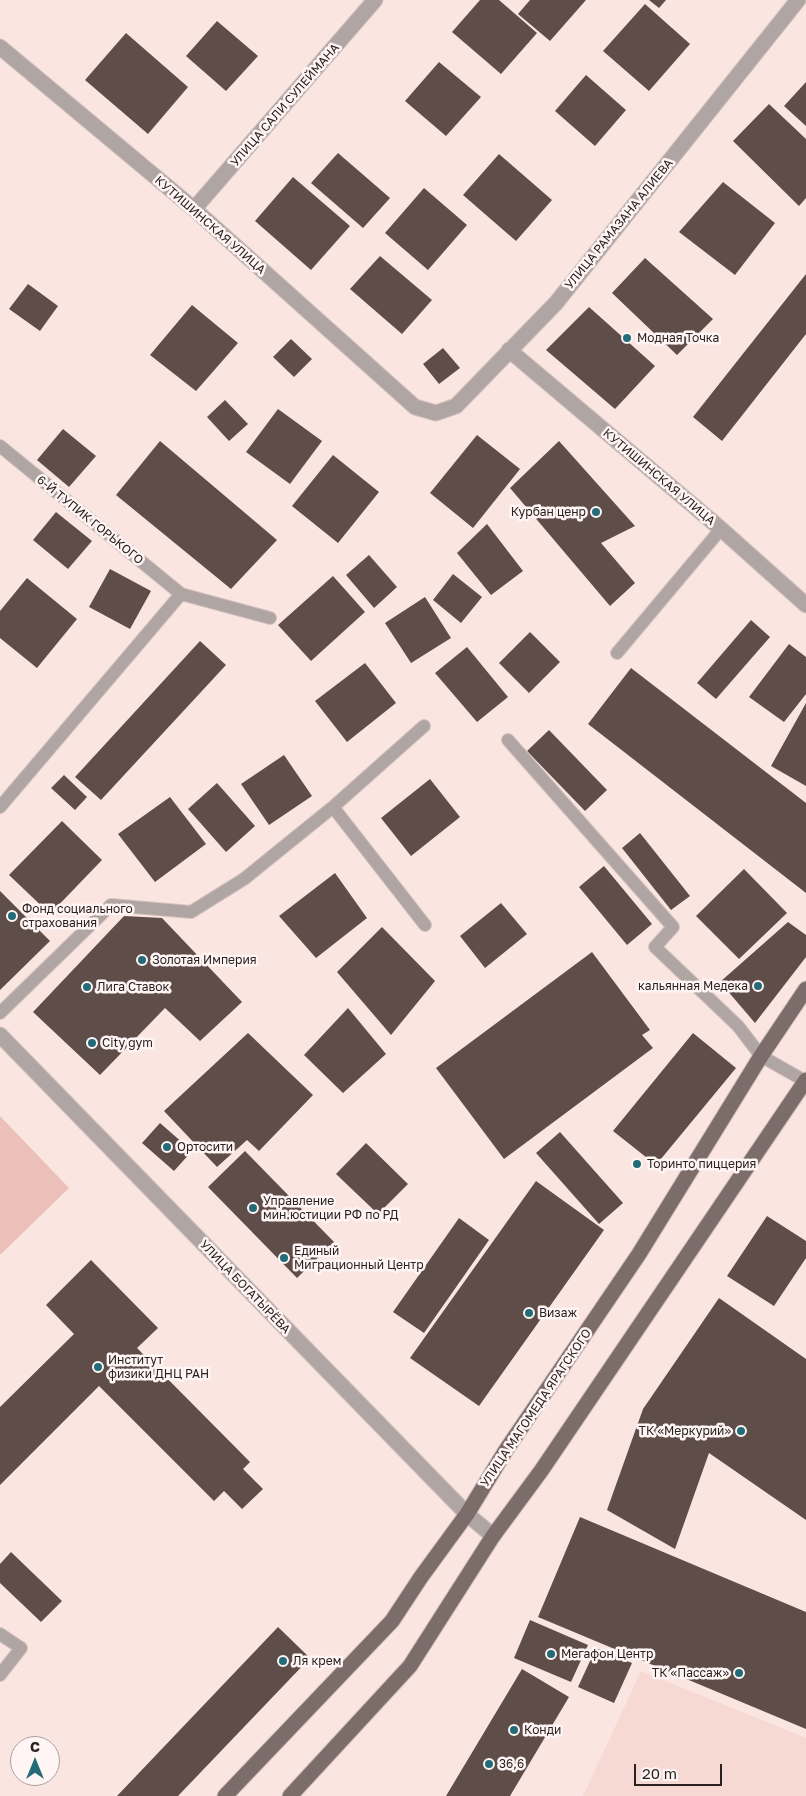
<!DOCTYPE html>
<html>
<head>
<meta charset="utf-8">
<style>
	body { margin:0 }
	#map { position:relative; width:806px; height:1796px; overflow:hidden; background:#fae5e1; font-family:"Golos Text",sans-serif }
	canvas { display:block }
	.north { position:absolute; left:10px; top:1736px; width:50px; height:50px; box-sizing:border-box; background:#fef5f4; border:1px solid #a9a1a0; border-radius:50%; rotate:0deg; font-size:14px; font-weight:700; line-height:20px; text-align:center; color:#2a2221 }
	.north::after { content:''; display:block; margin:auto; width:18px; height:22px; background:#236b77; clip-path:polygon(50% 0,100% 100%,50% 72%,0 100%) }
	.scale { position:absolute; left:634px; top:1764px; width:88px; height:22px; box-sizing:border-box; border:2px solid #2a2221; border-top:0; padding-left:6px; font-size:15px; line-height:18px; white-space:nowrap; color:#2a2221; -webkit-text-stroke:4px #fef5f4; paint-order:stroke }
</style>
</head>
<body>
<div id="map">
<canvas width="806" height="1796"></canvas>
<div class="north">С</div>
<div class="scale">20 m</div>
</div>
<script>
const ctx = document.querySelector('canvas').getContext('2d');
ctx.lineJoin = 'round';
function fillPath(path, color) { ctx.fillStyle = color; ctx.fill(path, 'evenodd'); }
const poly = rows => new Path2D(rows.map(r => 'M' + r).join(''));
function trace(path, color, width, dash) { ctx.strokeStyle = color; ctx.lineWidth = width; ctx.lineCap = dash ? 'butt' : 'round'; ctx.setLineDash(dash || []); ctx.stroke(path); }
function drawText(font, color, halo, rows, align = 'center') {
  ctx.font = font + ' "Golos Text",sans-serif'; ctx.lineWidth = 5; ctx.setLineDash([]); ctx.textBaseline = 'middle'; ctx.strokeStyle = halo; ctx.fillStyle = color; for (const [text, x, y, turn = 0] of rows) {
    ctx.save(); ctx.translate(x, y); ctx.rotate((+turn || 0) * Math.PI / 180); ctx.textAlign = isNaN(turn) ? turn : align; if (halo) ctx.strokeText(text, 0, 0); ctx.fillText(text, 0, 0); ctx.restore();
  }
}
const built = poly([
	[641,1671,806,1738,806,1796,583,1796]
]);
const green = poly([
	[0,1116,69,1188,0,1255]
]);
const building = poly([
	[480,0,499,0,537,33,501,74,452,32],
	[530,0,586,0,550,41,518,14],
	[649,0,666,0,659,8],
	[645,4,690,44,649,91,603,51],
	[217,21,258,56,226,91,186,56],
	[126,33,188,87,148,134,85,80],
	[439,62,481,97,446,136,405,101],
	[586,75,626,110,595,146,555,111],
	[806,82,806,126,784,106],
	[769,104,806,139,806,198,799,206,733,141],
	[338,153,390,198,363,228,311,183],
	[499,154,552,200,516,241,463,195],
	[293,177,350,226,311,270,255,221],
	[723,182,775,223,735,275,679,232],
	[424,188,467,225,428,270,385,233],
	[380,256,432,300,402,334,350,289],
	[645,258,713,319,677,355,612,293],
	[806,274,806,334,722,441,693,417],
	[28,284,58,306,40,331,9,309],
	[192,305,238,343,196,391,150,355],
	[589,307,655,366,615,409,546,350],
	[291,339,312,359,294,377,273,357],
	[443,348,460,368,439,384,423,364],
	[225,400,248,424,229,441,207,417],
	[278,409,322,441,290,484,246,452],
	[63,429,96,456,69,487,37,460],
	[477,435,520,469,473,528,430,493],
	[160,441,277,540,231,589,116,495],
	[559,441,635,526,601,543,635,583,610,606,510,488],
	[333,455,379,492,338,543,292,506],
	[56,512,92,541,68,569,33,540],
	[487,524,523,571,491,595,457,553],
	[369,555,397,587,374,608,346,575],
	[110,569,151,591,130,629,89,607],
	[453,574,482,597,461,623,433,600],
	[333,576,365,612,311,661,278,625],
	[27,578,77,619,37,668,0,638,0,611],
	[425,597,451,638,411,663,385,623],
	[751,620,770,637,716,699,697,683],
	[530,632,560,662,529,693,499,663],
	[200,641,226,665,101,800,75,777],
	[789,644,806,657,806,694,784,722,749,697],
	[467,647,508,697,477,722,435,673],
	[365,663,396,703,347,742,315,701],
	[631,668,806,803,806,893,588,724],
	[806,703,806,786,771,766],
	[549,730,607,790,585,811,527,751],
	[284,755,312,796,269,825,241,784],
	[64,775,87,797,75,810,51,788],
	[430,779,460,817,411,856,381,818],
	[217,783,255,826,226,852,188,809],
	[170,797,206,844,155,882,118,834],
	[62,821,102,860,50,914,9,875],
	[640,833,690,896,671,910,622,848],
	[604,866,652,924,627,945,579,887],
	[744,869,787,913,739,959,696,916],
	[335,873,367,918,316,958,279,916],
	[0,891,50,941,0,990],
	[501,903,527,934,485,968,460,936],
	[124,916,162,918,242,1002,200,1041,165,1008,100,1075,33,1012],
	[788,922,806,935,806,957,755,1023,720,982],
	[382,927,435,981,391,1035,337,972],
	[592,952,650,1030,642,1035,653,1048,504,1159,436,1068],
	[348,1008,386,1054,343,1093,304,1055],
	[248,1033,313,1095,259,1151,247,1140,217,1167,164,1111],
	[693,1033,736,1068,656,1165,613,1131],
	[160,1123,192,1151,174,1171,142,1143],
	[560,1132,623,1203,599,1224,536,1153],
	[366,1143,408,1184,378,1214,336,1174],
	[245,1151,334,1242,297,1278,208,1187],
	[536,1181,604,1230,479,1406,410,1358],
	[767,1216,806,1241,806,1258,774,1306,727,1276],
	[459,1218,489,1240,424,1333,393,1312],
	[91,1260,158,1328,137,1348,250,1462,243,1469,263,1489,242,1509,224,1491,214,1501,99,1386,0,1485,0,1407,74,1334,46,1305],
	[719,1298,806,1359,806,1520,709,1453,675,1549,607,1510,643,1409],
	[580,1517,806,1612,806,1729,538,1617],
	[11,1552,62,1601,41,1622,0,1583,0,1564],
	[530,1620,588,1645,571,1682,514,1658],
	[278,1627,310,1658,178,1796,117,1796],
	[596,1648,632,1663,614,1703,578,1687],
	[522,1669,569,1697,510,1796,446,1796]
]);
const lane = poly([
	[0,446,181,594,270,618],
	[617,653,721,529],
	[508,740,673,927,655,947,738,1026,761,1056,805,1081],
	[0,807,181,594],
	[333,807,425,925],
	[0,1013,111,905,191,912,244,879,333,807,424,726],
	[0,1634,21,1648,0,1675]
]);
const street = poly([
	[0,47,194,209,415,407,436,413,456,406,556,303,798,0],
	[194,209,375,0],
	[509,350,721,529,806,605],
	[0,1035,467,1514,493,1536]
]);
const primary = poly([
	[225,1796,392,1621,421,1577,467,1514,506,1450,639,1254,761,1056,806,989],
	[290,1796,410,1666,493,1536,541,1471,806,1080]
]);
const markers = [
	[627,338,5,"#236b77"],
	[596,512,5,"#236b77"],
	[12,916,5,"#236b77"],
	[142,960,5,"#236b77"],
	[758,986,5,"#236b77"],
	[87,987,5,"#236b77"],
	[92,1043,5,"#236b77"],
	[167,1147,5,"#236b77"],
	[637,1164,5,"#236b77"],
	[253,1208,5,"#236b77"],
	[284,1258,5,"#236b77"],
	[529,1313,5,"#236b77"],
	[98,1367,5,"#236b77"],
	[741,1431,5,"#236b77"],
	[551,1654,5,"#236b77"],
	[283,1661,5,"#236b77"],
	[739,1673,5,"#236b77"],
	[514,1730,5,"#236b77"],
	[489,1764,5,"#236b77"]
];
const streetNames = [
	["УЛИЦА САЛИ СУЛЕЙМАНА",285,105,-49],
	["УЛИЦА РАМАЗАНА АЛИЕВА",619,224,-51],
	["КУТИШИНСКАЯ УЛИЦА",210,225,41],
	["КУТИШИНСКАЯ УЛИЦА",659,477,40],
	["6-Й ТУПИК ГОРЬКОГО",90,520,39],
	["УЛИЦА БОГАТЫРЁВА",245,1287,46],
	["УЛИЦА МАГОМЕДА ЯРАГСКОГО",536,1408,-56]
];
const poiNames = [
	["Модная Точка",637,338],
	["Курбан ценр",586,512,"right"],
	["Фонд социального",22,909],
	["страхования",22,923],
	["Золотая Империя",152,960],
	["кальянная Медека",748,986,"right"],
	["Лига Ставок",97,987],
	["City gym",102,1043],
	["Ортосити",177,1147],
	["Торинто пиццерия",647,1164],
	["Управление",263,1201],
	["мин.юстиции РФ по РД",263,1215],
	["Единый",294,1251],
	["Миграционный Центр",294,1265],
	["Визаж",539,1313],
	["Институт",108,1360],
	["физики ДНЦ РАН",108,1374],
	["ТК «Меркурий»",731,1431,"right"],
	["Мегафон Центр",561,1654],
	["Ля крем",293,1661],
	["ТК «Пассаж»",729,1673,"right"],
	["Конди",524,1730],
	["36,6",499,1764]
];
fillPath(built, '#f7d9d3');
fillPath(green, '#ebc0b8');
fillPath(building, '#5f4d4a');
trace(lane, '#d5c2be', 14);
trace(street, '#d5c2be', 17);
trace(primary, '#d5c2be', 17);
trace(lane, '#afa6a4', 12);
trace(street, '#afa6a4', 15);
trace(primary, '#7d6d6a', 15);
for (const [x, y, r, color] of markers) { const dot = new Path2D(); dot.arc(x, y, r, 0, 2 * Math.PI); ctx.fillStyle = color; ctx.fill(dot); trace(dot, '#fef5f4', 2); }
drawText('12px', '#2a2221', '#fef5f4', streetNames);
drawText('12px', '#2a2221', '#fef5f4', poiNames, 'left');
</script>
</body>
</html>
